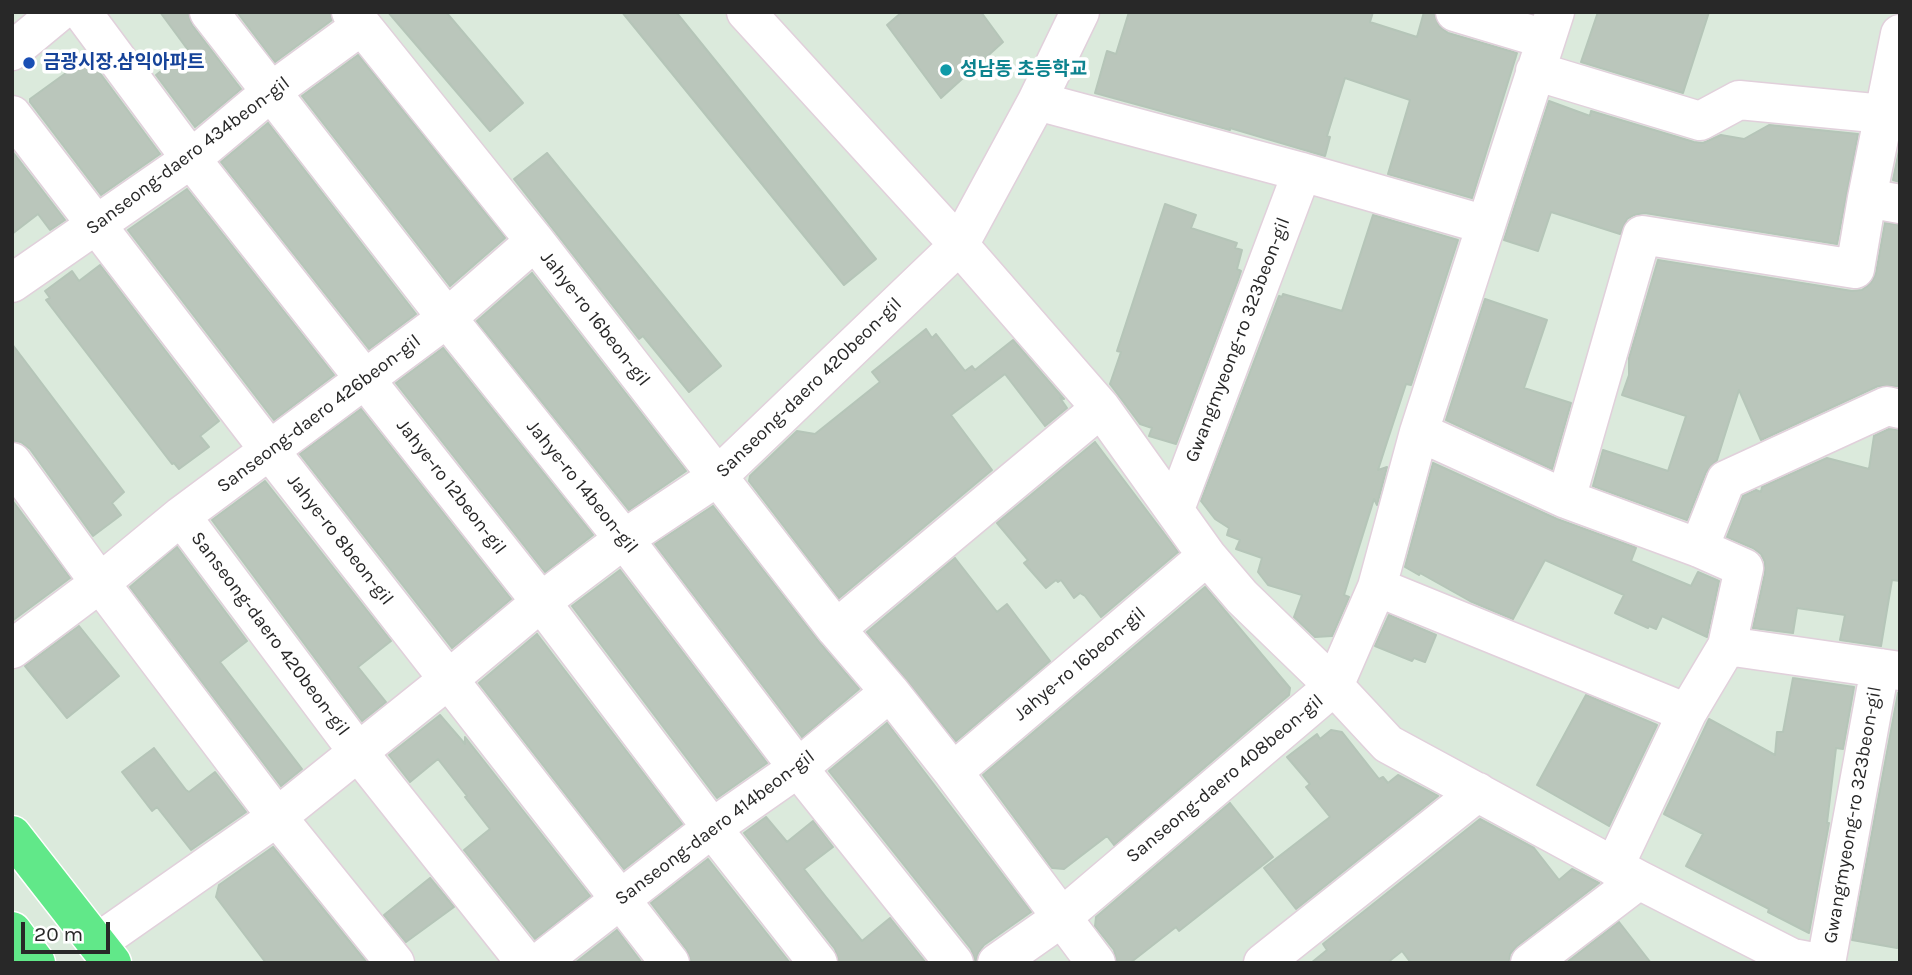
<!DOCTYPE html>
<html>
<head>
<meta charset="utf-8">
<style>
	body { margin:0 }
	#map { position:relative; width:1912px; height:975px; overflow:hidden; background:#dbeadc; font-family:Karla,sans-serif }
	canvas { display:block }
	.frame { position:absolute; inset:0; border:14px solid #282828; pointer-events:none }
	.scale { position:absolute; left:21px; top:922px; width:89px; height:32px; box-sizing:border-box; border:4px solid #282828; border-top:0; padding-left:9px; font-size:21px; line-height:24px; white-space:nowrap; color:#282828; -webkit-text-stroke:5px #fff; paint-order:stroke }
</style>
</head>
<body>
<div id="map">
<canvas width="1912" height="975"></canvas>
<div class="frame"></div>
<div class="scale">20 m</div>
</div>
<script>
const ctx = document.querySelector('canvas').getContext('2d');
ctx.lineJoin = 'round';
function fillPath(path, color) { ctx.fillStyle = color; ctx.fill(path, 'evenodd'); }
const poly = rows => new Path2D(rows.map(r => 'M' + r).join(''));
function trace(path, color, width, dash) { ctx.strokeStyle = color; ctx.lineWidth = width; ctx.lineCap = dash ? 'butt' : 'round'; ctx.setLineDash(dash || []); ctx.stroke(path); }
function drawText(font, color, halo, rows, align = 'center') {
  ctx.font = font + ' Karla,"Noto Sans KR",sans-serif'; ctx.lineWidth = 7; ctx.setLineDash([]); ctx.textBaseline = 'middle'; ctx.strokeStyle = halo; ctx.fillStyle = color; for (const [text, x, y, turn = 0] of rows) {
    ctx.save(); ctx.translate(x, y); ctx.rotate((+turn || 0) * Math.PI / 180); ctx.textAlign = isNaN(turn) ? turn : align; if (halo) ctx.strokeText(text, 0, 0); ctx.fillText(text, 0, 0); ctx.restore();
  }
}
const building = poly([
	[160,12,188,12,192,25,241,89,195,127,156,75,188,50,160,12],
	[237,12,330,12,332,20,275,62,237,12],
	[388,12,446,12,523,103,490,131,388,12],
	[622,12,676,12,876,259,844,285,622,12],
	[902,12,981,12,1003,42,941,98,887,25,902,12],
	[1129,12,1373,12,1370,22,1417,37,1424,12,1434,12,1439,26,1448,33,1517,53,1472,198,1388,174,1410,100,1345,78,1327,136,1330,137,1325,156,1230,128,1230,130,1095,93,1107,51,1116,54,1129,12],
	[1598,12,1709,12,1683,93,1581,62,1598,12],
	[358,55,505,238,450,286,302,96,358,55],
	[88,57,160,154,101,195,30,102,30,99,88,57],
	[1549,101,1590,116,1591,111,1694,142,1703,143,1721,135,1744,139,1769,125,1858,134,1837,244,1645,213,1634,215,1627,219,1620,234,1551,212,1538,251,1504,240,1549,101],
	[268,123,416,314,369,349,221,162,268,123],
	[1900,146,1900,182,1893,180,1900,146],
	[12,151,65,220,50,230,38,214,12,234,12,151],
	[547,153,721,366,689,392,643,336,639,339,514,179,547,153],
	[187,189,334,375,274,420,128,230,187,189],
	[1165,204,1196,215,1191,228,1237,243,1235,248,1242,250,1237,269,1241,271,1238,280,1176,444,1149,436,1152,428,1140,424,1110,384,1121,352,1117,351,1165,204],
	[1373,215,1458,240,1411,385,1406,384,1387,442,1378,470,1387,467,1377,505,1374,499,1344,595,1349,597,1332,636,1315,637,1294,617,1302,595,1268,585,1258,572,1262,558,1236,549,1240,540,1227,535,1229,528,1215,519,1201,501,1279,296,1282,297,1283,294,1342,311,1373,215],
	[1885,223,1900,225,1900,386,1878,386,1761,440,1739,390,1717,460,1706,472,1687,520,1593,486,1603,450,1668,471,1686,416,1622,395,1629,375,1629,358,1658,260,1852,291,1862,290,1871,283,1876,273,1885,223],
	[100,265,219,421,200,436,209,447,179,469,174,463,172,464,46,300,50,298,45,291,72,271,79,281,100,265],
	[532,273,686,471,629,510,477,321,532,273],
	[1485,299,1547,320,1524,388,1571,403,1552,469,1446,420,1485,299],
	[926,329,932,338,936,334,965,371,972,366,975,370,1013,340,1064,399,1060,398,1067,408,1045,426,1005,374,951,415,992,470,839,598,749,481,750,476,797,431,815,434,880,382,872,372,926,329],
	[12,344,124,492,112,503,121,515,93,536,30,449,21,442,12,441,12,344],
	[443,348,593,535,545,572,396,383,443,348],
	[361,409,511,599,452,648,300,454,361,409],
	[1889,429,1900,430,1900,581,1892,580,1881,646,1840,640,1845,615,1797,608,1793,633,1753,628,1765,573,1765,562,1761,554,1753,548,1727,537,1743,496,1756,490,1761,492,1762,487,1827,458,1869,469,1874,436,1889,429],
	[1095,442,1178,552,1101,617,1085,596,1080,593,1074,598,1061,580,1058,582,1056,580,1046,588,1024,563,1028,560,997,523,1095,442],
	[1433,463,1557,519,1634,547,1636,548,1631,561,1691,586,1698,572,1719,581,1707,637,1662,616,1656,629,1649,626,1648,628,1615,613,1624,595,1545,560,1513,619,1470,601,1420,573,1419,575,1405,567,1433,463],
	[265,481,391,641,358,667,386,702,362,721,212,520,265,481],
	[12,500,70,578,12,621,12,500],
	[713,506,819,642,859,689,802,737,655,544,713,506],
	[177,547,247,641,220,662,302,769,281,786,130,587,177,547],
	[955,558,997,612,1007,604,1050,661,956,741,867,632,955,558],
	[620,570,767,763,717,798,572,606,620,570],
	[1205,587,1290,688,1289,695,1114,845,1107,836,1064,869,1052,868,983,775,1205,587],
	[1389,615,1436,635,1425,662,1414,658,1412,661,1375,646,1389,615],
	[79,626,119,676,67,718,25,666,79,626],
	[537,634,682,824,624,869,479,683,537,634],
	[1793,678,1854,687,1843,749,1836,748,1827,823,1829,823,1809,933,1768,912,1769,909,1686,866,1703,834,1664,814,1709,719,1775,755,1777,732,1783,732,1793,678],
	[1900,692,1900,929,1897,948,1852,940,1898,693,1900,692],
	[1586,695,1657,725,1609,826,1537,785,1586,695],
	[440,715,465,744,465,737,590,896,535,939,464,850,490,829,465,797,467,796,438,759,410,782,389,755,440,715],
	[887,723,1031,912,984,945,978,953,976,963,971,949,829,771,887,723],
	[1331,730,1342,732,1379,779,1383,777,1388,783,1398,775,1438,796,1296,909,1264,868,1330,817,1306,787,1310,784,1287,757,1317,734,1320,739,1331,730],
	[154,748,186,790,189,792,215,772,246,812,191,850,157,807,152,811,122,772,154,748],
	[1230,803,1273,857,1179,931,1176,927,1130,963,1117,963,1114,950,1095,926,1096,917,1230,803],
	[766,817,787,842,813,821,833,847,804,869,826,897,862,941,890,918,926,963,839,963,835,949,744,833,766,817],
	[1480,819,1534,848,1559,880,1572,869,1599,883,1517,946,1510,954,1509,963,1411,963,1402,951,1387,963,1311,963,1327,950,1323,944,1480,819],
	[273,847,367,963,266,963,216,897,219,885,273,847],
	[708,859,790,963,691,963,687,950,651,903,708,859],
	[430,878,454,907,406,942,384,915,430,878],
	[1619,922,1651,963,1566,963,1619,922],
	[617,930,642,963,575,963,617,930]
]);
const minor = poly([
	[82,12,191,159,541,602,712,828,818,963],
	[209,12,447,318,624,539,798,768,954,963],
	[351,12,535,241,836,629,890,692,953,772,1096,963],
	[746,12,959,245,1101,408,1207,556,1242,597,1334,686,1388,744,1639,880,1792,958,1819,963],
	[1455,12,1545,39],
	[12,51,59,12],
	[1535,71,1700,121,1739,100,1884,114],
	[1037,101,1302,172,1486,225],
	[12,115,270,451,670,963],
	[1867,198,1900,204],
	[12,283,191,159,272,91,361,26],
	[1419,432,1566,499,1699,548,1744,568,1727,646,1687,713,1614,867],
	[12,462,100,583,277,817,395,963],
	[1566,499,1642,235,1855,269,1867,198,1900,34],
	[1175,509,1302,172],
	[181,516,358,752,526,963],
	[1699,548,1726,480,1887,406,1900,409],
	[1377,587,1687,713],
	[836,629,1101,408],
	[1727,646,1900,671],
	[12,649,100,583,181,516,447,318,535,241],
	[953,772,1207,556],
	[97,943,277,817,449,679,541,602,624,539,717,477,959,245,1037,101,1080,12],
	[539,963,712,828,798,768,890,692],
	[997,963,1061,918,1334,686,1377,587,1419,432,1555,12],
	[1263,963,1478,792],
	[1530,963,1639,880],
	[1826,963,1880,668]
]);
const major = poly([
	[12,835,112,963],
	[12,931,36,963]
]);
const markers = [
	[29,63,7,"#1a4fb4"],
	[946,70,7,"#0f9aa8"]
];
const transitNames = [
	["금광시장.삼익아파트",43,63]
];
const cultureNames = [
	["성남동 초등학교",960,70]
];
const streetNames = [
	["Sanseong-daero 434beon-gil",188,156,-37],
	["Jahye-ro 16beon-gil",595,319,52],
	["Gwangmyeong-ro 323beon-gil",1238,340,-69],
	["Sanseong-daero 420beon-gil",809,388,-44],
	["Sanseong-daero 426beon-gil",319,414,-37],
	["Jahye-ro 12beon-gil",451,487,52],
	["Jahye-ro 14beon-gil",582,487,51],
	["Jahye-ro 8beon-gil",340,540,52],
	["Sanseong-daero 420beon-gil",270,634,53],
	["Jahye-ro 16beon-gil",1080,664,-40],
	["Sanseong-daero 408beon-gil",1225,779,-40],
	["Gwangmyeong-ro 323beon-gil",1853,815,-80],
	["Sanseong-daero 414beon-gil",715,828,-37]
];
fillPath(building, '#bac6bb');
trace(building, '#b5c5b8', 2);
trace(minor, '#e1d0db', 41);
trace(major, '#fff', 41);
trace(minor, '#fff', 38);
trace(major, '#61e889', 38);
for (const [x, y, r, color] of markers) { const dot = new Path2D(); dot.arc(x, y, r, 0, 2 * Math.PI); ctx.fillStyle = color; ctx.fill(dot); trace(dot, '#fff', 2.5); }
drawText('bold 19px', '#164399', '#fff', transitNames, 'left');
drawText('bold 19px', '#0d838f', '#fff', cultureNames, 'left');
drawText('19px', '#282828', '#fff', streetNames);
</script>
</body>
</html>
